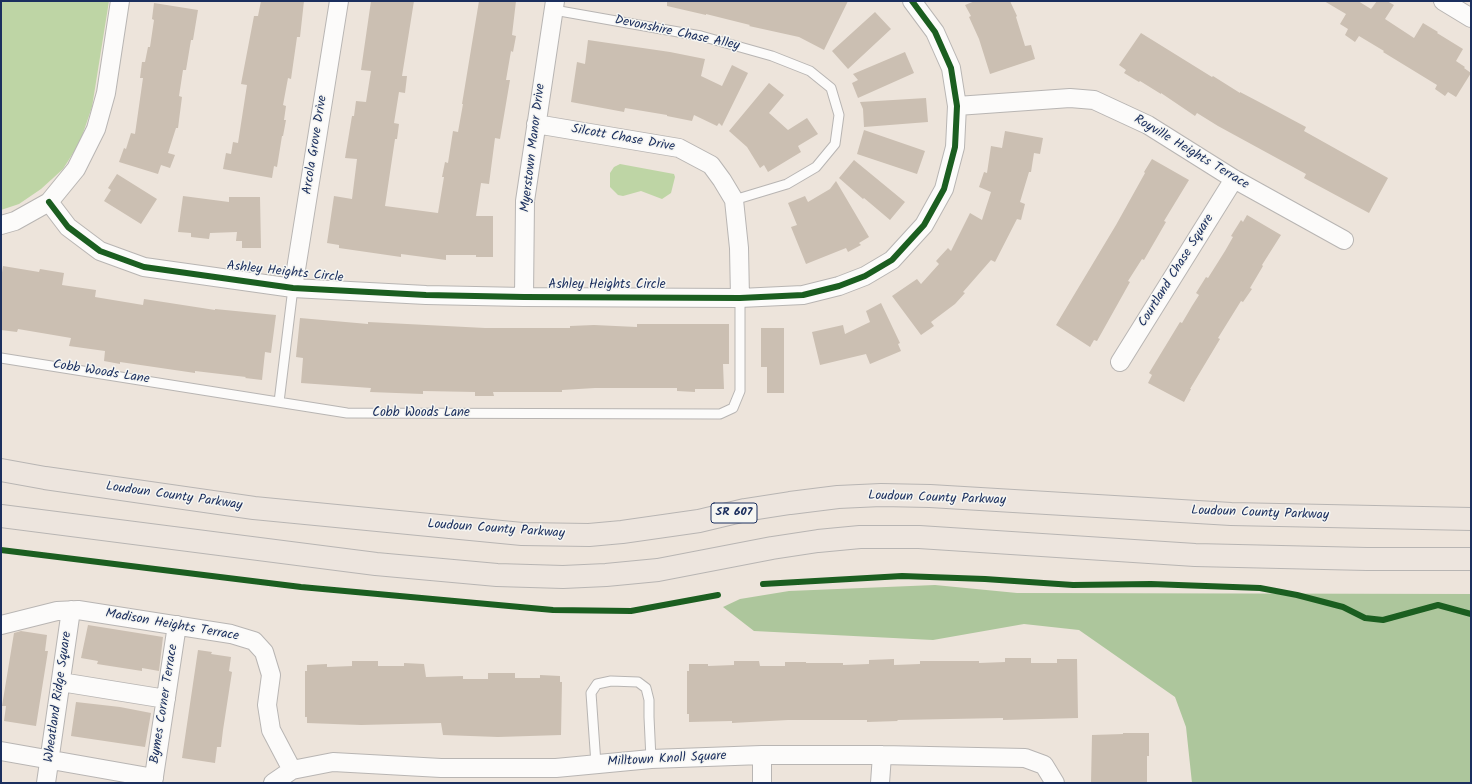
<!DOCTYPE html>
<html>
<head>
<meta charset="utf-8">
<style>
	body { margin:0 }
	#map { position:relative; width:1472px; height:784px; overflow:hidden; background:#ede4db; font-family:Kalam,sans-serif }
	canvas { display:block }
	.frame { position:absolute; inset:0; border:2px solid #1b2f5e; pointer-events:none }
</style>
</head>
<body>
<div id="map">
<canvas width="1472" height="784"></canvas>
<div class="frame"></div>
</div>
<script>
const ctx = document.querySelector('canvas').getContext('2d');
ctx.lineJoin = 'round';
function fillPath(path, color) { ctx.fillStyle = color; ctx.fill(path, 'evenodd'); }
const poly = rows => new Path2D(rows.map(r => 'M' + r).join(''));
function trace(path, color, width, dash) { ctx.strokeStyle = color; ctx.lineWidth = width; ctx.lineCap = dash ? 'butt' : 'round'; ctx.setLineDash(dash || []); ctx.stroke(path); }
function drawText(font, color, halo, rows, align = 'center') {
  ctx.font = font + ' Kalam,sans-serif'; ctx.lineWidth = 3; ctx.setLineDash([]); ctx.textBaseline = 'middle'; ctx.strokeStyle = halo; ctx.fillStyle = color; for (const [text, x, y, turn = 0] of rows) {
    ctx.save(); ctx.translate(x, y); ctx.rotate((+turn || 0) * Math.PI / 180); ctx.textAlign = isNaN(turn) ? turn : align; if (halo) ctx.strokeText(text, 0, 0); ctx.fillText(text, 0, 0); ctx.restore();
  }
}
const green = poly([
	[1,1,109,1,92,107,80,142,63,169,41,189,19,204,1,210],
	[620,164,674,174,675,177,671,193,662,199,641,191,623,196,618,195,610,187,610,173,614,167]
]);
const forest = poly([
	[935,585,1017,593,1471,594,1471,783,1192,783,1186,727,1175,697,1079,630,1024,624,933,640,754,631,723,607,740,599,789,591]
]);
const building = poly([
	[261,1,304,1,300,37,297,37,291,79,288,78,283,105,286,106,284,120,286,120,283,136,282,136,277,167,274,166,272,178,223,169,226,153,231,154,233,142,238,143,247,85,241,84,254,16,258,16],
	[371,1,414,1,402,76,407,76,405,93,399,92,394,123,399,124,397,139,395,139,385,206,438,213,444,177,442,177,445,162,448,163,453,131,458,132,463,104,462,104,479,1,516,1,512,35,516,36,513,52,511,51,506,80,510,80,500,139,495,138,489,184,481,183,476,216,493,216,493,257,476,257,476,255,446,255,446,260,401,254,401,257,339,248,339,245,327,243,334,196,352,199,357,159,345,158,352,116,354,116,356,101,366,102,371,71,361,70],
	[667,1,848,1,824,50,799,37,749,26,750,25,706,14,706,15,667,6],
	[975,1,1010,1,1017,16,1016,17,1025,46,1031,45,1035,59,990,74,979,39,969,17,971,16,965,5],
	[1324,1,1358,1,1371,9,1377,1,1387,1,1394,5,1385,19,1414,38,1423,23,1438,32,1437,33,1463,49,1456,61,1465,67,1464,68,1471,73,1456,97,1448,92,1445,96,1435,89,1437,85,1383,52,1384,51,1359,36,1355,42,1345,35,1348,29,1340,24,1346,14],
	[154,3,198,10,193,40,191,40,186,70,183,70,179,96,182,97,178,128,176,128,168,153,175,155,170,168,161,165,158,174,119,162,124,148,126,149,131,133,135,134,143,78,140,78,142,62,145,62,148,47,150,47,154,20,152,19],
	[875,12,891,29,848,69,832,51],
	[1141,33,1212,77,1213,76,1240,93,1240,92,1261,103,1306,127,1304,131,1388,178,1369,213,1304,178,1306,174,1218,126,1197,113,1195,116,1161,93,1161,94,1140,81,1139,82,1124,73,1126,70,1119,65],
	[588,40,670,52,705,59,701,76,722,86,732,65,748,73,722,126,719,123,717,126,694,115,692,121,667,116,667,115,625,108,624,112,571,102,577,62,585,64],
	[905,52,914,73,858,98,852,83,858,80,853,74],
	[769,83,784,95,769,113,788,130,807,118,818,134,798,146,801,152,768,172,764,165,760,168,747,147,729,131],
	[926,98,928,122,864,127,863,109,860,102],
	[864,130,925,151,917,174,857,154],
	[1005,131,1043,138,1040,154,1034,153,1031,172,1029,172,1020,202,1025,204,1021,220,1017,219,995,262,991,260,963,292,965,293,955,304,931,322,934,326,921,335,892,296,917,279,921,284,939,264,936,261,948,248,951,251,970,213,982,220,991,192,979,187,984,172,987,173,991,146,1002,148],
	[1152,159,1189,180,1164,221,1166,222,1144,260,1142,259,1128,281,1130,282,1097,341,1094,340,1090,347,1056,325,1116,225,1145,173,1144,172],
	[854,160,905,202,890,220,864,198,863,199,839,178],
	[117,174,157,199,141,224,104,201,111,190,108,188],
	[836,181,869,237,859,243,861,245,848,252,846,248,806,264,791,227,797,225,788,203,805,196,808,202,830,189],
	[183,196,229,202,229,197,260,197,261,248,242,248,242,241,236,241,237,232,210,233,209,239,191,237,191,233,178,232],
	[1247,215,1281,235,1262,265,1263,266,1250,288,1252,289,1243,302,1241,301,1218,338,1220,339,1190,389,1191,389,1184,402,1148,383,1152,375,1149,373,1180,322,1182,323,1192,306,1199,295,1196,293,1206,277,1208,278,1225,251,1233,237,1231,236,1241,220,1243,222],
	[3,266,39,272,40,269,64,273,62,285,96,290,95,297,143,305,144,299,215,310,215,309,276,315,271,353,265,352,262,380,245,378,246,377,195,371,195,373,120,362,120,364,104,361,105,351,69,346,71,338,18,329,17,332,1,330,1,279],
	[881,303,900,343,898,344,901,351,870,364,866,354,820,365,812,332,843,325,845,334,870,322,866,311],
	[300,318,368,324,368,322,485,328,570,328,570,326,594,325,637,327,637,324,729,324,729,364,723,364,724,389,695,389,695,392,677,391,677,388,595,388,562,390,562,392,493,392,494,396,475,396,475,392,423,391,423,394,370,392,371,388,301,383,303,358,296,357],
	[761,328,784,328,784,393,767,393,767,367,761,367],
	[88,625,163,637,159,671,142,668,142,671,97,664,98,661,81,658],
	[21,631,47,635,45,651,48,651,36,726,4,721,6,706,2,706,14,633],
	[198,650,212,652,211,654,231,657,229,671,232,672,223,730,221,747,217,747,215,763,182,758],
	[1005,658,1031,658,1031,663,1057,663,1057,659,1077,659,1078,718,1003,720,1003,718,897,720,898,721,867,722,867,720,788,720,732,723,732,721,689,722,689,714,687,714,687,671,689,671,689,664,708,664,708,666,734,665,734,661,759,661,760,666,785,666,785,662,806,662,806,663,843,663,843,665,869,664,869,660,894,659,894,665,920,664,920,661,979,661,979,663,1005,662],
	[352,661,378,661,378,666,404,666,404,663,424,664,426,677,463,676,463,679,488,679,488,673,515,673,515,678,540,678,540,675,560,676,560,682,562,682,561,735,498,737,443,735,441,723,361,725,307,723,307,717,305,717,305,671,307,671,307,665,327,664,327,667,352,666],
	[76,702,120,707,151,713,145,747,71,736],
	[1123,733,1149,733,1149,756,1147,756,1147,783,1091,783,1092,735,1123,734]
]);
const service = poly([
	[554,10,701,36,772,56,810,71,831,88,839,115,835,144,816,167,787,184,734,200],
	[1,358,347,413,720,414,733,408,740,391,740,298],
	[279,402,293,288],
	[596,764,591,693,597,684,611,681,638,682,646,688,649,700,649,717,651,759]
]);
const minor = poly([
	[1443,1,1471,18],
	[957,106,1070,98,1094,100,1148,125,1234,179,1344,240],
	[536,124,679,148,711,165,722,180,734,200,739,248,740,298],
	[49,202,68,227,100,251,144,267,293,288,426,295,524,297,740,298,803,295,839,286,865,276,892,260,924,225,944,189,955,147,957,106,951,68,935,32,912,1],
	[1,225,15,221,49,202,76,169,96,129,106,93,120,1],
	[293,288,339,1],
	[524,297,525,201,555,1],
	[1120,362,1234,179],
	[1,625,57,611,78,610,231,634,254,641,264,652,271,675,267,705,271,730,292,770],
	[61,682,166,699],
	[1,751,154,778],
	[762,755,762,783],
	[46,783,71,610],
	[153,783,177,625],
	[273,783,292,770,333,762,441,768,556,768,651,759,762,755,882,755,1025,758,1044,765,1055,783],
	[880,783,882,755]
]);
const primary = poly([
	[1,470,45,478,254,508,522,534,589,535,622,532,699,521,745,510,790,503,838,497,881,495,930,496,1231,514,1471,519],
	[1,516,376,564,497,575,563,577,606,575,658,570,772,548,818,541,860,537,919,537,1195,555,1367,559,1471,559]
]);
const cycleway = poly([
	[49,202,68,227,100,251,144,267,293,288,426,295,524,297,740,298,803,295,839,286,865,276,892,260,924,225,944,189,955,147,957,106,951,68,935,32,912,1],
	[1,550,301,587,553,610,631,611,718,595],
	[763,584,902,576,985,579,1073,585,1151,584,1260,588,1297,595,1343,607,1365,618,1383,620,1438,605,1471,614]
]);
const shields = [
	[734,513,46]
];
const shieldNames = [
	["SR 607",734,513]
];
const streetNames = [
	["Devonshire Chase Alley",677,34,12],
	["Silcott Chase Drive",623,139,10],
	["Arcola Grove Drive",316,145,-81],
	["Myerstown Manor Drive",534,148,-83],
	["Royville Heights Terrace",1191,153,31],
	["Courtland Chase Square",1177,271,-58],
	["Ashley Heights Circle",285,273,6],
	["Ashley Heights Circle",607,286],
	["Cobb Woods Lane",101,373,9],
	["Cobb Woods Lane",421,414],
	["Loudoun County Parkway",174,497,8],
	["Loudoun County Parkway",937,499,2],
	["Loudoun County Parkway",1260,514,2],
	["Loudoun County Parkway",496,530,4],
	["Madison Heights Terrace",172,626,10],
	["Wheatland Ridge Square",59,697,-82],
	["Bymes Corner Terrace",165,704,-81],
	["Milltown Knoll Square",667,760,-3]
];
fillPath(green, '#bed5a5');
fillPath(forest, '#adc69c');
fillPath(building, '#cbbfb2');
trace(service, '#b8b5b3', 11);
trace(minor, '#b8b5b3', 20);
trace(primary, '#b8b5b3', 24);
trace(service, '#fcfbfa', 9);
trace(minor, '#fcfbfa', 18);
trace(primary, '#ede5de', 22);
trace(cycleway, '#1b5e20', 6);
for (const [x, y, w] of shields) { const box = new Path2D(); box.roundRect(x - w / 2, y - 10, w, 20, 3); ctx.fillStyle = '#f6f6f2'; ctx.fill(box); trace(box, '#1b2f5e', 1); }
drawText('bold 12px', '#1b2f5e', null, shieldNames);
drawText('13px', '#1b2f5e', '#f6f6f2', streetNames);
</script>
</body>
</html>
